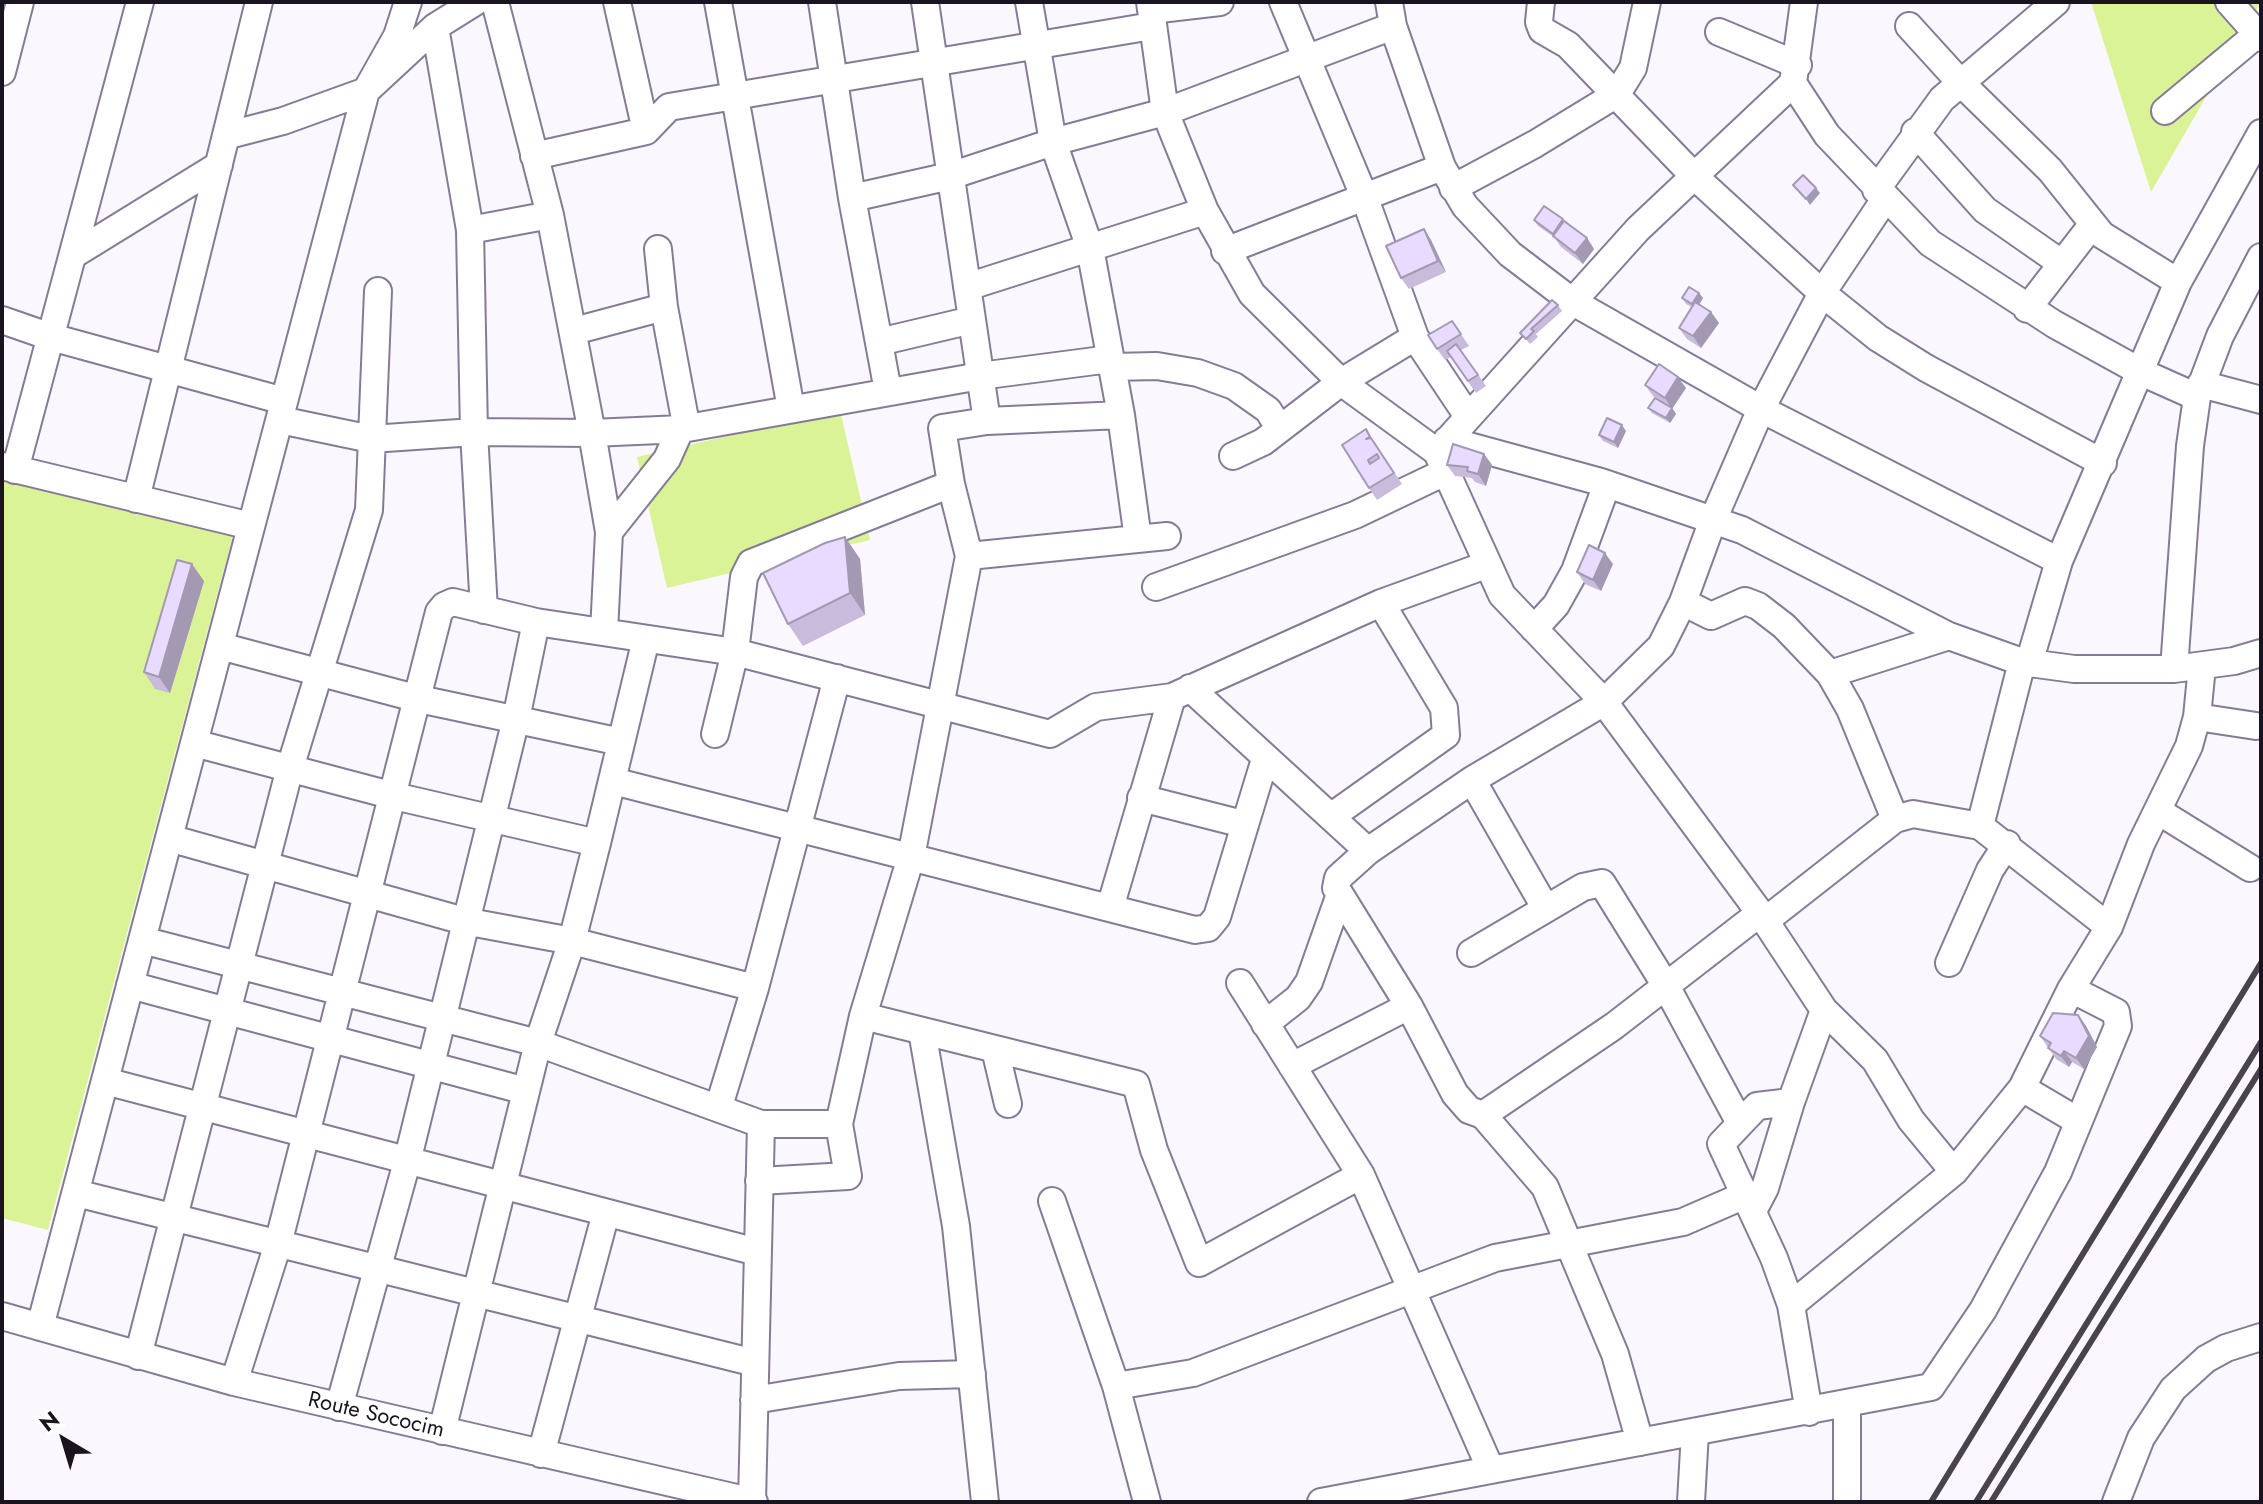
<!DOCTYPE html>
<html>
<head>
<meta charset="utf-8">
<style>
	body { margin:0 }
	#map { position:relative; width:2263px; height:1504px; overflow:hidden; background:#faf7fe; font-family:Jost,sans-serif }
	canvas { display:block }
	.frame { position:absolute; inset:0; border:4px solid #19141f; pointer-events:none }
	.north { position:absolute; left:24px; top:1400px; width:80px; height:80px; -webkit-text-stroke:6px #fff; paint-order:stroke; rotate:322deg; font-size:22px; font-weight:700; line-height:32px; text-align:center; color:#19141f }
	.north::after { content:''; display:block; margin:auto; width:28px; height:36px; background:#19141f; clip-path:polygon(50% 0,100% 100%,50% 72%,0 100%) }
</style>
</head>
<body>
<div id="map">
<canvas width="2263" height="1504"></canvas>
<div class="frame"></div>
<div class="north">N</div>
</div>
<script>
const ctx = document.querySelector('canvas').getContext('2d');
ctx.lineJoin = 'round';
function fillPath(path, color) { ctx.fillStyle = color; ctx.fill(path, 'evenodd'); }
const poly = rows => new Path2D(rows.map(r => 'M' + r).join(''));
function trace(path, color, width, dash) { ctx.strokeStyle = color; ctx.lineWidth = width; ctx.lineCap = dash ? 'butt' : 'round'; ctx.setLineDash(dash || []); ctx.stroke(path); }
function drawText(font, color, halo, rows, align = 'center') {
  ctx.font = font + ' Jost,sans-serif'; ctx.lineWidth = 8; ctx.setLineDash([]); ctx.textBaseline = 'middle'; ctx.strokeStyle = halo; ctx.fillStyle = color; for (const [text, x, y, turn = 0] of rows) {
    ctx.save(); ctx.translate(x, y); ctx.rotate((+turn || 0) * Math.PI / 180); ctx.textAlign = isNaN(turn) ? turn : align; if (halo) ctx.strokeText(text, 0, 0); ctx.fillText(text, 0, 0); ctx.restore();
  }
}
const green = poly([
	[2091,2,2261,2,2151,192],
	[840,410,870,540,667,588,637,457],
	[2,474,233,535,48,1230,2,1218]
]);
const minor = poly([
	[495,2,550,215,592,433,609,532,604,632],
	[617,2,646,131],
	[718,2,791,409],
	[822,2,852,198,888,391],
	[925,2,987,421],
	[1029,2,1053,142,1090,248,1121,415,1138,539],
	[1150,2,1165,112,1205,211,1252,294,1341,382,1437,452,1502,595,1604,702,1760,913,1824,1010,1875,1060,1911,1120,1954,1172],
	[1283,2,1364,196,1415,337,1467,415],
	[1389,2,1393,26,1442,167,1465,206,1510,254,1573,302,1761,409,2059,561],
	[1541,2,1539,22,1542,30,1568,45,1693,175,1822,293,1878,338,1926,368,2103,463],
	[2229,2,2261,38],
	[1151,10,1220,2],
	[1909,26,1959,81,2050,170,2102,235,2178,282],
	[435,27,470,230,474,432,484,610],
	[1719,32,1798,65],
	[2,72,20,2],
	[1793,83,1827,135,1930,243,2054,324,2141,372,2197,397],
	[2165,111,2261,31],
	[1915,132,1985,210,2061,263],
	[229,135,283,121,366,91,435,27,475,2],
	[534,156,646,131,669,107,1152,26],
	[1453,188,1535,144,1617,94,1633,68,1647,2],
	[1876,190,1942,99,2056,2],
	[852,198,950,176,1053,142,1165,112,1393,26],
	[470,230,550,215],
	[1225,251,1442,167],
	[73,255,219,165],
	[967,287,1205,211],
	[2027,309,2092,225],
	[2,320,51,337,284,401],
	[574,331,664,307],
	[879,342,972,320],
	[1111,367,1157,366,1198,373,1234,386,1268,410,1280,429],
	[2201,384,2261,400],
	[280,420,371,439,474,432,592,433,682,429,980,376,1110,359],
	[1447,440,1601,482,1742,530,1949,636,2022,662,2074,669,2174,669,2234,661,2261,653],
	[1437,452,1638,229,1793,83,1804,2],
	[1233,456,1263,442,1341,382,1415,337],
	[2,466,251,526],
	[15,470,140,2],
	[136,499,259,2],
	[609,532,667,459,685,419,664,307,658,249],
	[969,556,1167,536],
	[1156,587,1355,515,1445,472],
	[1683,602,1711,616,1745,601,1758,606,1784,626,1830,674,1850,709,1895,819],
	[1534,629,1556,605,1575,571,1607,484],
	[220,646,419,699,621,742],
	[2029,663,2059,561,2178,282,2261,133],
	[2174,669,2190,446,2197,397,2220,336,2261,257],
	[1830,674,1949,636],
	[1190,688,1368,851],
	[2197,717,2256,726],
	[715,734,735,652,744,577,751,563,951,484],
	[194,743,394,796,597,843],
	[1472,780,1546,909],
	[613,781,1195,930,1208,928,1217,917,1265,759],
	[1141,798,1243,824],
	[2158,811,2250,868],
	[1332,816,1446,735,1444,708,1381,603],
	[1980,826,2022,662],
	[169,838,464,921,572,941,755,988],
	[1110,908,1172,697],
	[1765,921,1895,819,1913,814,1980,826,2109,927],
	[142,940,538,1043,761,1124,839,1124],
	[1471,953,1583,887,1602,883,1666,986,1740,1123],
	[1949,963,1990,870,2007,844],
	[1240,983,1361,1175,1491,1470],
	[130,985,526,1091],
	[863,1016,1136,1084,1154,1150,1199,1263,1361,1175],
	[1265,1024,1298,998,1309,982,1339,897],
	[922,1031,956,1226,985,1502],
	[995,1049,1008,1104],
	[1292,1066,1409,1006],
	[105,1081,757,1252],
	[2022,1088,2078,1121],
	[1791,1102,1757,1106,1721,1144,1774,1258,1791,1305,1809,1412],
	[719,1106,755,988,837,678],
	[1483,1115,1614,1026,1760,913],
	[759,1181,848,1176,839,1124,863,1016,911,857,969,556,951,484,942,428,987,421,1121,415],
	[76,1193,755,1363],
	[1052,1201,1116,1386,1147,1502],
	[1753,1211,1765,1188,1791,1102,1824,1010],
	[1791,1305,1954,1172,2022,1088,2071,989,2109,927,2141,844,2189,746,2197,717,2202,666],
	[2,1316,234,1382,754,1502],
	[40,1327,366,91,397,36,408,2],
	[138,1356,290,768,369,510,378,291],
	[234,1382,278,1244,439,612,444,606,453,602,536,622,735,652,1050,734,1096,707,1172,697,1381,603,1486,565],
	[1116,1386,1193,1373,1495,1258,1683,1222,1745,1195],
	[754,1400,899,1376,972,1374],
	[339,1407,407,1162,516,719,536,622],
	[442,1431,538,1043,572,941,597,843,646,639],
	[1640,1442,1615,1354,1545,1187,1483,1115,1469,1110,1455,1094,1409,1006,1336,888,1338,878,1368,851,1472,780,1604,702,1661,646,1683,602,1713,520,1761,409,1822,293,1885,199],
	[541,1454,606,1213],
	[752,1502,761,1124],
	[1321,1502,1931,1387,1983,1310,2058,1172,2118,1026,2116,1012,2071,989],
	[1691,1502,1695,1432],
	[1847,1502,1847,1406],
	[2116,1502,2141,1438,2173,1389,2206,1359,2226,1348,2261,1337]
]);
const rail = poly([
	[1931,1502,2261,963],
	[1976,1502,2261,1042],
	[1991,1502,2261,1069]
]);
const wall = poly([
	[1563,219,1587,238,1594,249,1583,264,1561,247,1554,237,1538,226,1534,220],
	[1424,229,1431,240,1446,272,1409,289,1401,278],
	[1699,293,1703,298,1699,304,1711,312,1719,323,1701,348,1687,339,1679,328,1692,307,1686,304,1682,298],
	[1558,305,1562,311,1536,334,1538,337,1530,344,1520,333],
	[1452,321,1469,346,1461,350,1486,386,1476,393,1451,357,1445,360,1437,349],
	[1645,385,1686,388,1672,408,1676,414,1670,423,1652,413,1648,408,1671,408,1653,396],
	[1366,429,1402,484,1377,500,1369,488],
	[1626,431,1618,448,1603,441,1599,435],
	[1484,454,1492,465,1486,486,1475,482,1472,478,1455,476,1447,465],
	[845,537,860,559,865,615,803,646,788,624],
	[1613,564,1601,591,1585,584,1577,572],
	[204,581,170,693,155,689,144,672],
	[2078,1015,2086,1026,2097,1047,2084,1069,2072,1062,2069,1067,2056,1059,2040,1036]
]);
const shadedWall = poly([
	[1816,188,1820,193,1810,205,1806,199],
	[1424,229,1431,240,1446,272,1438,261],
	[1587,238,1594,249,1583,264,1575,253],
	[1699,293,1703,298,1696,310,1692,304],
	[1711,312,1719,323,1701,348,1693,336],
	[1678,377,1686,388,1672,409,1665,398],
	[1672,408,1676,414,1670,423,1666,418],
	[1622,425,1626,431,1618,448,1614,442],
	[1484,454,1492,465,1486,486,1478,474],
	[845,537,860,559,865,615,850,593],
	[1605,553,1613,564,1601,591,1593,580],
	[192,564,204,581,170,693,159,677],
	[2078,1015,2086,1026,2097,1047,2084,1069,2076,1058],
	[2064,1051,2072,1062,2069,1067,2061,1056]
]);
const building = poly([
	[1803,175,1816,188,1806,199,1793,185,1803,175],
	[1544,206,1563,219,1553,234,1534,220,1544,206],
	[1564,221,1587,238,1575,253,1553,236,1564,221],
	[1424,229,1438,261,1401,278,1386,246,1424,229],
	[1689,287,1699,293,1692,304,1682,298,1689,287],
	[1552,300,1558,305,1531,329,1534,331,1526,339,1520,333,1552,300],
	[1695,302,1711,312,1693,336,1679,328,1695,302],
	[1452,321,1461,334,1437,349,1428,335,1452,321],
	[1456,344,1478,375,1468,381,1447,351,1456,344],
	[1659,364,1678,377,1665,398,1645,385,1659,364],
	[1655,398,1672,408,1666,418,1648,408,1655,398],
	[1607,418,1622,425,1614,442,1599,435,1607,418],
	[1366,429,1370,437,1366,439,1371,438,1394,473,1369,488,1342,445,1366,429],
	[1377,454,1379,458,1370,464,1368,460,1377,454],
	[1453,444,1484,454,1478,474,1467,471,1468,467,1447,465,1453,444],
	[845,537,850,593,788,624,763,573,825,543,845,537],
	[1589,545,1605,553,1593,580,1577,572,1589,545],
	[177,560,192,564,159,677,144,672,177,560],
	[2053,1013,2078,1015,2089,1036,2076,1058,2064,1051,2061,1056,2048,1048,2051,1043,2040,1036,2053,1013]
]);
const streetNames = [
	["Route Sococim",376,1416,13]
];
fillPath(green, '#daf396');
trace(minor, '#867b97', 30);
trace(minor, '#fff', 26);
trace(rail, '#48434d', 6);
fillPath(wall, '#c8bbdb');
fillPath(shadedWall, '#a399b2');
fillPath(building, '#e9daff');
trace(building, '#a399b2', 2);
drawText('22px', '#19141f', '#fff', streetNames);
</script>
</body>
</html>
